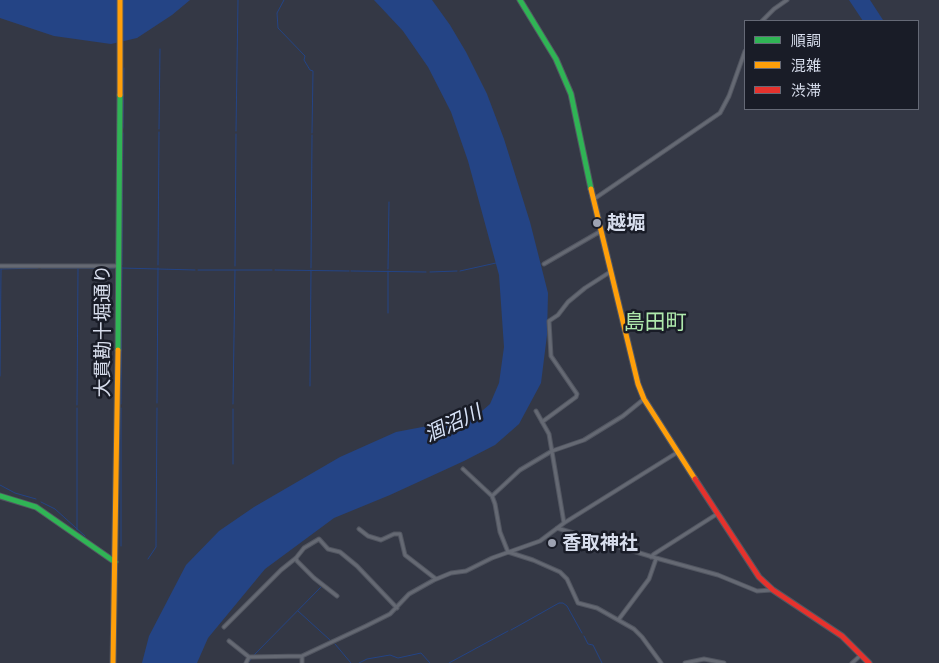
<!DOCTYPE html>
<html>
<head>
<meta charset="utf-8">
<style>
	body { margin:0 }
	#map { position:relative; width:939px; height:663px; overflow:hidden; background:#343845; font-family:"Alegreya Sans","Noto Sans JP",sans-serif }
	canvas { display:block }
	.legend { position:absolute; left:744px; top:20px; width:175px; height:90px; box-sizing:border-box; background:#191c27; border:1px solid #656976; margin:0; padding:6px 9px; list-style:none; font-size:15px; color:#d7ddec }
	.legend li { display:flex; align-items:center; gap:10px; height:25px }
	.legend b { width:25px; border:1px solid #656976 }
</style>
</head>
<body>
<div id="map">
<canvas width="939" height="663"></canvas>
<ul class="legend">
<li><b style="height:6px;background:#30b455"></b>順調</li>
<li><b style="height:6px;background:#ff9f0a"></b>混雑</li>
<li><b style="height:6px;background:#e5322d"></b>渋滞</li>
</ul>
</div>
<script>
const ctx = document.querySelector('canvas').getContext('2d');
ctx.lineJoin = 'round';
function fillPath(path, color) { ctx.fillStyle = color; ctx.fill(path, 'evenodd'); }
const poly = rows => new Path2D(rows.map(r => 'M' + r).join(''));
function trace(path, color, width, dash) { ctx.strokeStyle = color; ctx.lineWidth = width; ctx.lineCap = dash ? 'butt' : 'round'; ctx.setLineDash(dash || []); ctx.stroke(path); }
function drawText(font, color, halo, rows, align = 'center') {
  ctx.font = font + ' "Alegreya Sans","Noto Sans JP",sans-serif'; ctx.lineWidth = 5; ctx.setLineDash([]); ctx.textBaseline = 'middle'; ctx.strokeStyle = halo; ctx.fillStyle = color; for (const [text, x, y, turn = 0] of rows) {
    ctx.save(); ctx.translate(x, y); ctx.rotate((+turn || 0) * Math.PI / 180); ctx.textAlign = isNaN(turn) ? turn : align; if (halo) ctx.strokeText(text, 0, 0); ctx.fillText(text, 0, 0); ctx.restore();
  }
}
const water = poly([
	[0,0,190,0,172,15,137,38,111,44,54,36,0,18],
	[374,0,432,0,450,25,466,52,487,94,504,139,530,222,548,293,547,335,541,383,519,424,495,445,464,461,390,495,334,518,265,569,208,638,197,663,142,663,149,636,186,565,219,531,254,507,340,457,396,432,475,417,490,404,499,383,504,347,499,275,468,161,451,112,428,67,403,31],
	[849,0,870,0,883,20,863,21]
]);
const stream = poly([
	[284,0,277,13,278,28,305,56,304,60,310,70,313,71,312,133],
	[123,128,124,68],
	[159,129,160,49],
	[236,131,238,0],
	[122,265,123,133],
	[158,265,159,132],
	[235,266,236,134],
	[41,268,114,268],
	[121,268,195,270],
	[311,268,312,135],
	[1,269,38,268],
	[388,269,389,202],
	[198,270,272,270],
	[275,270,349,271],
	[351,271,426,272],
	[460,271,496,263],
	[430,272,457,271],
	[388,313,388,271],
	[0,376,1,269],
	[310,386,311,270],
	[157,403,158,268],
	[121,404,122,267],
	[233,404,235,270],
	[77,405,78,269],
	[77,408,77,530],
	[233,464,233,409],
	[0,485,15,493,36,499],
	[41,502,55,509,85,536],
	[121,546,121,408],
	[148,559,156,547,157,408],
	[298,611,330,640],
	[511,630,559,603,563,603,567,606,582,633],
	[584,636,588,644,593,645,602,663],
	[335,644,351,663],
	[254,655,321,587],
	[248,663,251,659],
	[359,663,367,659,390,655,398,658,421,653,430,663],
	[449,663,508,631]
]);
const street = poly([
	[762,21,774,9,787,0],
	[594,199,720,113,729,96,745,51],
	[544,264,601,231],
	[0,266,119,266],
	[536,411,549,434,564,523],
	[542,422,576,397,577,394,551,356,549,321,558,315,568,302,585,288,610,272],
	[463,469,492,496,495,504,500,532,508,552,533,560,560,572,567,579,578,603,597,608,634,629,642,637,661,663],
	[492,496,520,470,552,451,584,440,623,416,644,399],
	[557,528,656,558,718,575,757,591,772,590],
	[359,529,368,536,381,540,394,534,400,534,405,555,436,579],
	[651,557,654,554,717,514],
	[296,558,297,561,314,578,337,596],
	[619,619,649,579,656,559],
	[224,627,281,570,296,558,304,548,319,539,328,549,340,552,357,566,397,608],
	[229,641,249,657,246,663],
	[302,656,302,663],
	[249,657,302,656,366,626,390,614,409,594,434,580,451,573,466,571,492,558,540,541,564,523,678,452],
	[685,663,704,659,724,663],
	[852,663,861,655]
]);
const fast = poly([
	[520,0,556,59,571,94,591,189],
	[118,350,120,95],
	[0,496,36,507,115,562]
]);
const slow = poly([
	[120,95,120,0],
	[591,189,638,384,644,399,695,479],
	[113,663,118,350]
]);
const jam = poly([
	[695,479,759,577,773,590,842,636,869,663]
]);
const markers = [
	[597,223,5,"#9ea3b2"],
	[552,543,5,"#9ea3b2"]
];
const poiNames = [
	["越堀",607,223],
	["香取神社",562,543]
];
const streetNames = [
	["大貫勘十堀通り",103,331,-90]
];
const waterNames = [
	["涸沼川",453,424,-25]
];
const quarterNames = [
	["島田町",655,323]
];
fillPath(water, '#244485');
trace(stream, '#244485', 1);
trace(street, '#525661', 5);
trace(fast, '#525661', 7);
trace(slow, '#525661', 7);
trace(jam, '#525661', 7);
trace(street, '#656973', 3);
trace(fast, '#30b455', 5);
trace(slow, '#ff9f0a', 5);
trace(jam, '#e5322d', 5);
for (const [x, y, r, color] of markers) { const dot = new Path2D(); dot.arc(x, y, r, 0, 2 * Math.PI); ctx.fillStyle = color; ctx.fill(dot); trace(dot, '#191c27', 2); }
drawText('bold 19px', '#d7ddec', '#191c27', poiNames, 'left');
drawText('19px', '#d7ddec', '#191c27', streetNames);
drawText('italic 20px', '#d9e4f9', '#191c27', waterNames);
drawText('21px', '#aee8ac', '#191c27', quarterNames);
</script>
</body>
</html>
